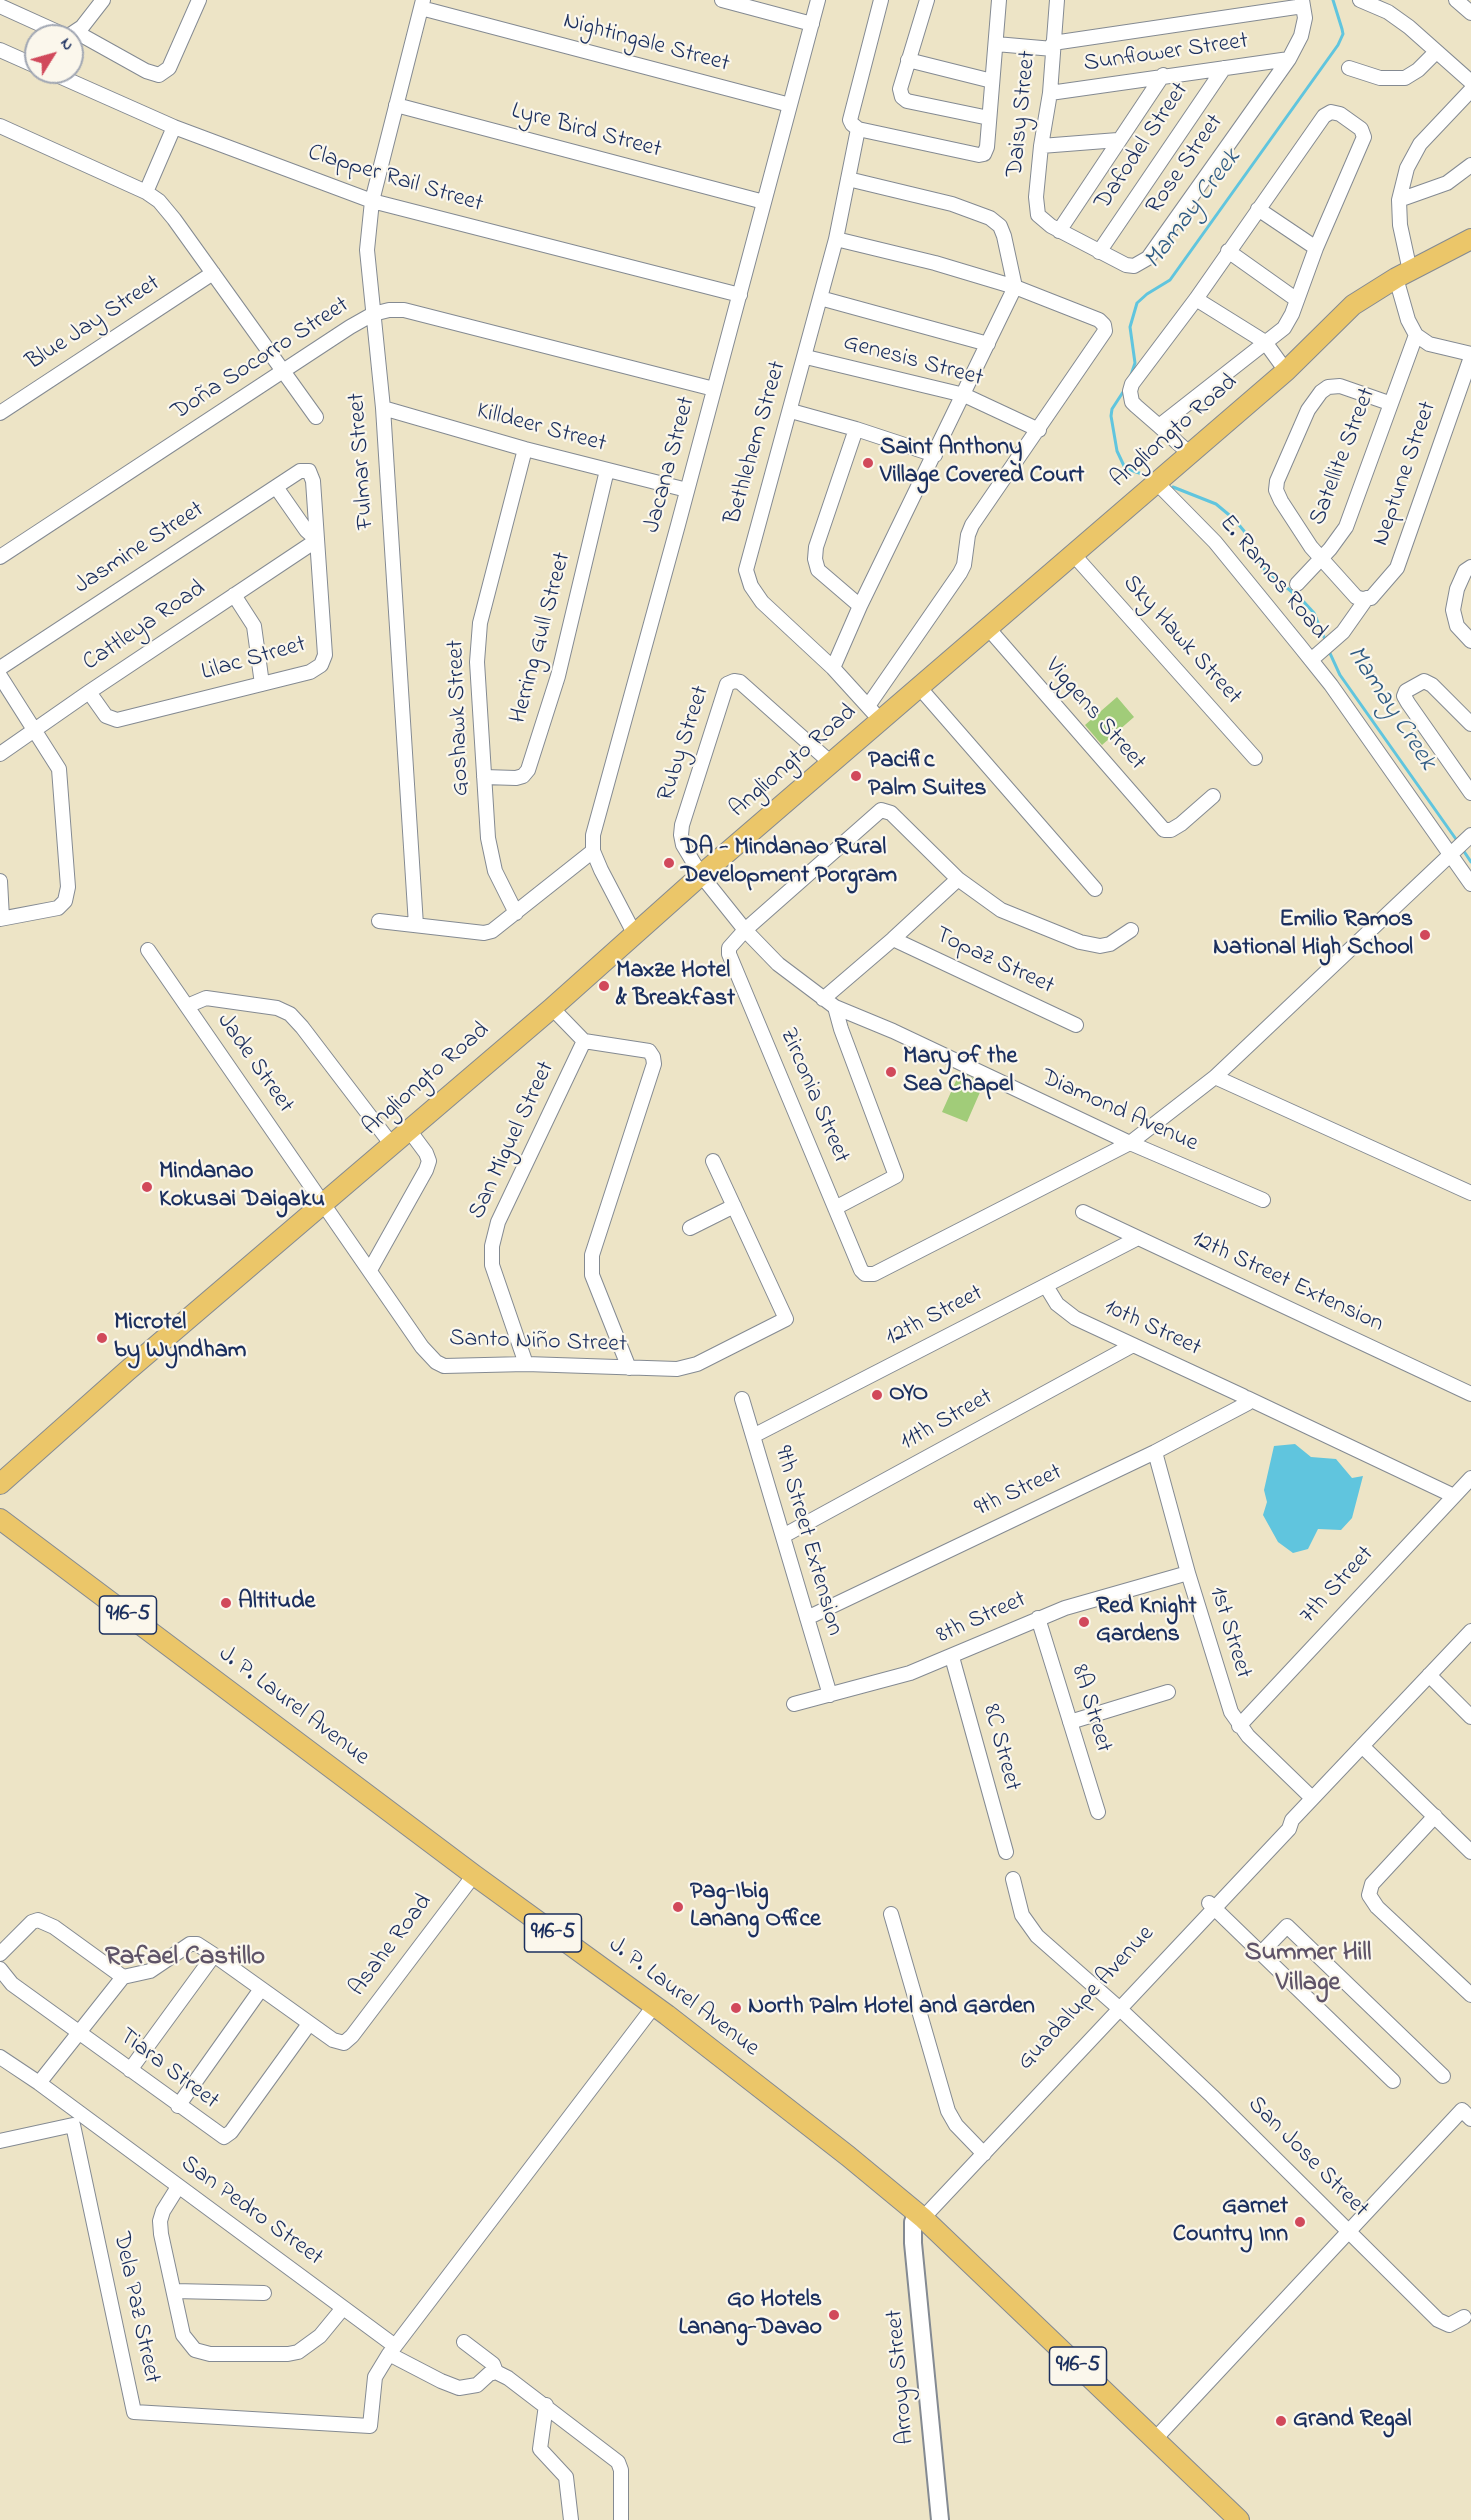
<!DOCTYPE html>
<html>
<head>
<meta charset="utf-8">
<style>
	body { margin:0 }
	#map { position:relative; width:1471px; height:2520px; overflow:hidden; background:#ede4c6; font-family:"Indie Flower",sans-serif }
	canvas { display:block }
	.north { position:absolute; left:24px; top:24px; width:60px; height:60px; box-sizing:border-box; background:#fbf7ec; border:2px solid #a1a7b3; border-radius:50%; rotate:53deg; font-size:16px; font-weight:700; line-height:24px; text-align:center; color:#1b2f5e }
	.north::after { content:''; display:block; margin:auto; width:21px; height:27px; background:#d1495b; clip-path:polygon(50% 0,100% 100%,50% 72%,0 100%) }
</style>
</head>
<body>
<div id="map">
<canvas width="1471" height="2520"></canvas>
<div class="north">N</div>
</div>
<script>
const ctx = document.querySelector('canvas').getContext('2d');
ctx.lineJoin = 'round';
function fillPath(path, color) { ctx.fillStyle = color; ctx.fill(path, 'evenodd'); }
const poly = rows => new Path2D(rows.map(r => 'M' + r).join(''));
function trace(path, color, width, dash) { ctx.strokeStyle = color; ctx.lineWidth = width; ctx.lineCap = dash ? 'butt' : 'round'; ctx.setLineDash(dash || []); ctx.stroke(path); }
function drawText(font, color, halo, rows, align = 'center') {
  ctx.font = font + ' "Indie Flower",sans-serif'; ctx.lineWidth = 4.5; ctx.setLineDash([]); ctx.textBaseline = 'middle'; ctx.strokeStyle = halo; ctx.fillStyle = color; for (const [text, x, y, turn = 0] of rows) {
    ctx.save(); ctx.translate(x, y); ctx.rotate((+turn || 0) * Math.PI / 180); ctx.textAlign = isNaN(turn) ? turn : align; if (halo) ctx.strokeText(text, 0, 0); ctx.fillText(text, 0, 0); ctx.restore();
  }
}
const green = poly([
	[1117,697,1134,717,1102,745,1085,725],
	[960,1072,984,1083,967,1122,942,1112]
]);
const water = poly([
	[1295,1444,1311,1457,1336,1459,1352,1478,1363,1476,1352,1518,1341,1530,1318,1529,1308,1549,1293,1553,1278,1542,1263,1515,1267,1502,1264,1490,1274,1446]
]);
const stream = poly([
	[1131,375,1135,363,1130,327,1137,303,1147,294,1170,280,1338,45,1343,34,1342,29,1333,0],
	[1125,389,1112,409,1111,416,1117,451,1125,468,1142,474],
	[1173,487,1216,504,1234,519,1244,531,1264,569,1303,601,1314,613,1326,642],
	[1329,651,1340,675,1458,842],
	[1463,850,1471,862]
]);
const minor = poly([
	[722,0,812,24],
	[881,0,850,120,852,124,858,129,979,155,984,154,987,147,999,0],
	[927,0,900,89,902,97,907,101,989,118],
	[1057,0,1050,93,1041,146,1036,197,1038,215,1051,226,1126,265,1134,266,1148,258,1289,59,1301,36,1305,18,1302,0],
	[1360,0,1388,12,1409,27,1471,82],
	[1456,0,1471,13],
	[0,6,64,35,70,35,82,27,103,0],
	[421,8,790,105],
	[76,32,146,71,159,75,169,68,199,0],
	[1053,43,1303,6],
	[996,44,1053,49],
	[0,50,36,66],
	[908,60,992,81],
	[1349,68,1380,78,1405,78,1418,70,1436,52],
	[50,72,174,127,372,201,740,295],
	[1050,93,1289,59],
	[396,105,764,202],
	[0,126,146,192,159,201,174,219,316,417],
	[858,129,836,239,746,570,751,586,762,602,833,668,873,712],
	[1041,146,1118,140],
	[848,179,952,204,990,218,1000,226,1004,236,1015,287],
	[146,192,174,127],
	[1399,200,1447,183,1471,165],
	[1258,209,1316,248],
	[1059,231,1163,75],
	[836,239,935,263,1015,287,1099,320,1104,325,1105,331,972,525,968,535,964,565,960,573,868,706],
	[1228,251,1297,300],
	[1099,252,1224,68],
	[1410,271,1400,225,1399,200,1407,168,1420,144,1471,90],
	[1396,278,1408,320,1416,335,1429,344,1471,354],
	[820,298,988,344],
	[1196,299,1265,342,1286,371],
	[806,357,964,395,1039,430],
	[1389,403,1340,386,1328,387,1321,392,1308,410,1277,481,1276,490,1281,501,1311,547,1356,597,1361,599,1371,598,1397,568,1471,357],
	[383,408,525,449,687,490],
	[791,411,856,429,935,455],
	[0,413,213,273],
	[1159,426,1284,328,1292,314,1316,248,1364,137,1361,129,1340,114,1331,112,1324,116,1196,299,1132,384,1130,391,1132,402,1136,406,1159,426,1189,453],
	[856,429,816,547,815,559,818,570,860,606],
	[1156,482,1215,542,1299,645,1331,685,1471,884],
	[1073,554,1255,758],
	[0,557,350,327,373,314,389,310,404,310,714,389],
	[1471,567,1465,571,1457,589,1453,610,1457,626,1471,641],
	[1297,584,1330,549,1346,527,1416,335],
	[234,595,254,626,262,684],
	[988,628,1164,830,1171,830,1181,824,1213,796],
	[1311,660,1343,632,1367,598],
	[0,668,300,471,309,471,313,481,325,655,321,665,310,672,117,720,106,716,89,692],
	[833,668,860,606,1015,287],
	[0,676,59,769,68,887,65,901,58,908,0,919],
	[919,687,1095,889],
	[1471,724,1432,685,1424,681,1406,691,1404,696,1408,703,1471,793],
	[0,754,89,692,317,540,306,530,276,487],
	[831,763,740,682,734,681,727,684,682,825,681,835,683,845,701,875,745,930,778,964,835,1007,893,1031,1130,1143,1263,1200],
	[484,777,516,778,523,776,528,770,558,676,607,470],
	[0,881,2,918],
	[516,913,495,871,488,838,477,662,480,623,525,449],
	[379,921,484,933,492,931,593,851],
	[416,925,383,408,367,250,372,201,423,0],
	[1131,930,1110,944,1100,946,1080,942,1001,910,958,879,891,813,881,810,745,930,729,948,729,954,861,1270,865,1274,874,1274,1130,1143,1215,1077,1471,835],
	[635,935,601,870,593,851,593,835,678,525,818,0],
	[893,939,1076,1025],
	[148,950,422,1347,436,1362,444,1366,526,1364,677,1369,697,1364,786,1319,713,1161],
	[823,999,893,939,958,879],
	[187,1006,206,998,277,1008,290,1014,302,1027,392,1145],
	[835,1007,841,1029,896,1176,835,1208],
	[552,1008,584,1041,649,1051,653,1057,654,1064,592,1255,592,1275,629,1368],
	[1215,1077,1471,1193],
	[1083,1212,1471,1394],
	[690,1228,734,1206],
	[370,1270,426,1170,429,1161,426,1153,409,1130],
	[526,1364,492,1265,492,1246,498,1222,584,1041],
	[1247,1398,1454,1496],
	[742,1399,830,1695],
	[753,1436,1138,1238],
	[1155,1452,1188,1573,1231,1712,1248,1736,1312,1798],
	[783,1536,1133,1345],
	[807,1618,1155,1452,1248,1403,1243,1396,1075,1318,1057,1304,1046,1286],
	[1038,1618,1098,1812],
	[952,1657,1006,1852],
	[1429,1675,1471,1717],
	[794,1704,910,1673,1065,1608,1188,1573],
	[1070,1722,1168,1692],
	[1239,1726,1471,1478],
	[1362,1746,1471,1852],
	[1435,1816,1372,1884,1369,1895,1377,1907,1471,1995],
	[1013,1879,1022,1915,1037,1936,1120,2009,1212,2096,1438,2320,1449,2325,1464,2317],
	[1209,1903,1393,2081],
	[891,1914,948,2111,956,2125,984,2154],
	[1261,1953,1287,1926,1443,2076],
	[0,1954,32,1922,38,1920,54,1927,123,1977],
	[0,1969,12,1984,224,2137,231,2132,309,2024],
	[0,2057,39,2083,395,2346],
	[130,2070,214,1955],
	[39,2083,123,1977,150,1971,190,1944,197,1944,214,1955,333,2040,344,2043,352,2036,474,1875],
	[178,2106,261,1989],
	[73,2125,134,2412,370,2426,375,2377,389,2354,654,2006],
	[0,2141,73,2125],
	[178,2187,163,2211,160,2221,161,2234,183,2335,195,2350,210,2354,288,2354,298,2352,320,2336,343,2308],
	[923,2218,1289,1829,1292,1820,1471,1631],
	[174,2291,264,2293],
	[464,2342,493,2364,496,2372],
	[389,2354,441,2381,459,2388,477,2385,489,2374,496,2372,508,2378,618,2462,621,2470,621,2520],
	[546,2405,540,2449,566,2477,571,2520],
	[1155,2439,1462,2110,1471,2119]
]);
const tertiary = poly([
	[917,2213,913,2222,913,2243,940,2520]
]);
const primary = poly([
	[0,1484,127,1371,552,1008,701,875,1286,371,1353,305,1396,278,1471,239],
	[0,1519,474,1875,667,2015,848,2156,923,2218,1239,2520]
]);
const markers = [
	[868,463,6,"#d1495b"],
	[856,776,6,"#d1495b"],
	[669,863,6,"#d1495b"],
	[1425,935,6,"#d1495b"],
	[604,986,6,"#d1495b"],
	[891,1072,6,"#d1495b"],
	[147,1187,6,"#d1495b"],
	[102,1338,6,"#d1495b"],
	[877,1395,6,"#d1495b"],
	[226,1603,6,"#d1495b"],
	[1084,1622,6,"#d1495b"],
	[678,1907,6,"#d1495b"],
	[736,2008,6,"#d1495b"],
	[1300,2222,6,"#d1495b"],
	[834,2315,6,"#d1495b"],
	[1281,2421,6,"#d1495b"]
];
const shields = [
	[128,1615,57],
	[553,1933,57],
	[1078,2366,57]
];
const shieldNames = [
	["916-5",128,1615],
	["916-5",553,1933],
	["916-5",1078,2366]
];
const streetNames = [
	["Nightingale Street",646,44,15],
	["Sunflower Street",1166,54,-8],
	["Daisy Street",1023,114,-84],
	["Lyre Bird Street",586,132,15],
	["Dafodel Street",1143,147,-56],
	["Rose Street",1186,165,-55],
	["Clapper Rail Street",395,180,17],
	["Blue Jay Street",94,324,-33],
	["Doña Socorro Street",261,360,-33],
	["Genesis Street",913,362,15],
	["Killdeer Street",541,429,15],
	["Angliongto Road",1175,432,-41],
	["Bethlehem Street",757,443,-74],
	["Satellite Street",1344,457,-69],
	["Fulmar Street",363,461,-94],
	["Jacana Street",671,465,-75],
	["Neptune Street",1406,474,-71],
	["Jasmine Street",140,549,-33],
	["E. Ramos Road",1272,578,50],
	["Cattleya Road",145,627,-34],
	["Herring Gull Street",542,638,-75],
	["Sky Hawk Street",1181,641,48],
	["Lilac Street",254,660,-16],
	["Viggens Street",1094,715,49],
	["Goshawk Street",460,718,-92],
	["Ruby Street",685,744,-72],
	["Angliongto Road",794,762,-41],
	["Topaz Street",994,962,25],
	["Jade Street",254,1064,55],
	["Angliongto Road",427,1080,-41],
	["Zirconia Street",813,1096,67],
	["Diamond Avenue",1119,1112,24],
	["San Miguel Street",513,1141,-65],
	["12th Street Extension",1287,1283,25],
	["12th Street",935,1317,-27],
	["10th Street",1152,1329,25],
	["Santo Niño Street",538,1343,2],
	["11th Street",947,1421,-29],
	["9th Street",1019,1492,-25],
	["9th Street Extension",807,1541,74],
	["7th Street",1338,1586,-47],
	["8th Street",982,1619,-24],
	["1st Street",1229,1633,73],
	["J. P. Laurel Avenue",293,1707,37],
	["8A Street",1090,1709,73],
	["8C Street",1000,1748,75],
	["Asahe Road",392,1946,-53],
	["J. P. Laurel Avenue",683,1998,37],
	["Guadalupe Avenue",1087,1999,-47],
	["Tiara Street",168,2070,37],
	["San Jose Street",1307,2158,45],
	["San Pedro Street",251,2212,36],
	["Dela Paz Street",135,2308,78],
	["Arroyo Street",902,2377,-95]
];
const poiNames = [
	["Saint Anthony",880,449],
	["Village Covered Court",880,477],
	["Pacific",868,762],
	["Palm Suites",868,790],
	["DA - Mindanao Rural",681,849],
	["Development Porgram",681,877],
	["Emilio Ramos",1413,921,"right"],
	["National High School",1413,949,"right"],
	["Maxze Hotel",616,972],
	["& Breakfast",616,1000],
	["Mary of the",903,1058],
	["Sea Chapel",903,1086],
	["Mindanao",159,1173],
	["Kokusai Daigaku",159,1201],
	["Microtel",114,1324],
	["by Wyndham",114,1352],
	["OYO",889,1395],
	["Altitude",238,1603],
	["Red Knight",1096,1608],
	["Gardens",1096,1636],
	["Pag-Ibig",690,1893],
	["Lanang Office",690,1921],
	["North Palm Hotel and Garden",748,2008],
	["Garnet",1288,2208,"right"],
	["Country Inn",1288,2236,"right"],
	["Go Hotels",822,2301,"right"],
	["Lanang-Davao",822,2329,"right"],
	["Grand Regal",1293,2421]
];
const waterNames = [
	["Mamay Creek",1194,210,-53],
	["Mamay Creek",1390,709,57]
];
const neighbourhoodNames = [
	["Summer Hill",1308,1955],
	["Village",1308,1985]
];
const quarterNames = [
	["Rafael Castillo",185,1959]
];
fillPath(green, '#a1cc79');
fillPath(water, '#60c5de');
trace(stream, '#60c5de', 3);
trace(minor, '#848a92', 16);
trace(tertiary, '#848a92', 20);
trace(primary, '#848a92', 22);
trace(minor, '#fff', 14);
trace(tertiary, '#fff', 16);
trace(primary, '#ebc669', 20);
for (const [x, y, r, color] of markers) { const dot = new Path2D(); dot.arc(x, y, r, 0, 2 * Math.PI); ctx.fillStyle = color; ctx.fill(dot); trace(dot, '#fbf7ec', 2); }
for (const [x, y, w] of shields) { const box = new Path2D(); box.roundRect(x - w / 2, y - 19, w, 38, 4.5); ctx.fillStyle = '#fbf7ec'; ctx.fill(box); trace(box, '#1b2f5e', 1.5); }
drawText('bold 22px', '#1b2f5e', null, shieldNames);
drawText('24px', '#1b2f5e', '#fbf7ec', streetNames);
drawText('bold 24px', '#1b2f5e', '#fbf7ec', poiNames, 'left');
drawText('italic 26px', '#305c84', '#fbf7ec', waterNames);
drawText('bold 26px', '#5f5468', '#fbf7ec', neighbourhoodNames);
drawText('bold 27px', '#5f5468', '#fbf7ec', quarterNames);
</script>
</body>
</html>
